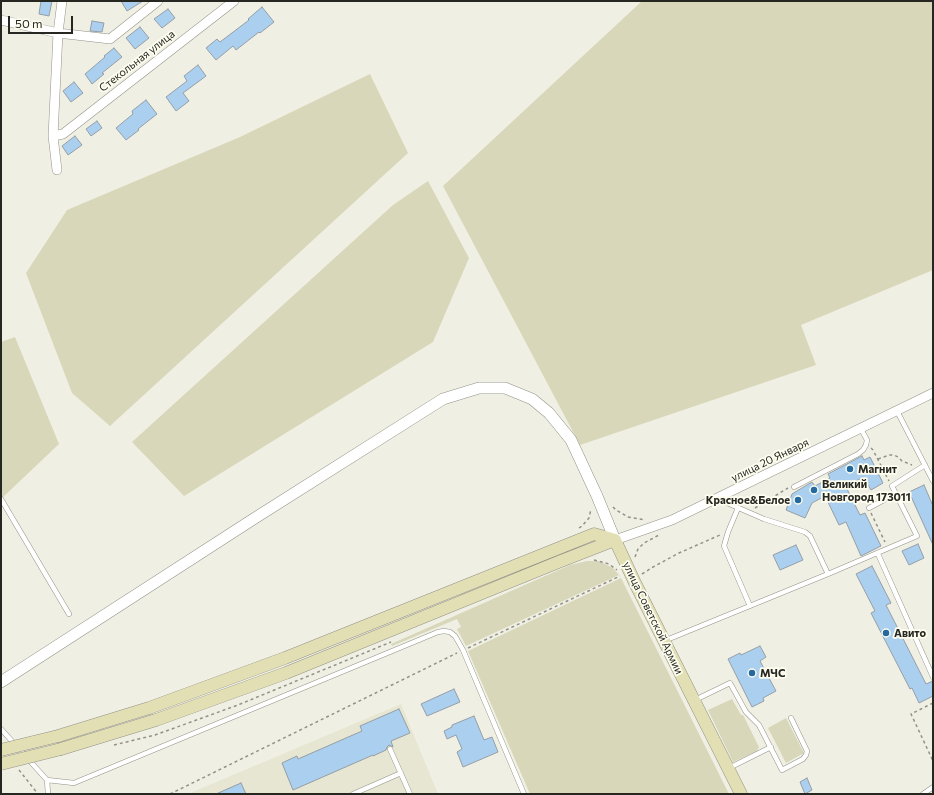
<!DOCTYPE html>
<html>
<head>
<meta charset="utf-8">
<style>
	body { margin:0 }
	#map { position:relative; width:934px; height:795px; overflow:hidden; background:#f0efe3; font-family:Commissioner,sans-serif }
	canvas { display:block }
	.frame { position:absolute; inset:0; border:2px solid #272722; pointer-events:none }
	.scale { position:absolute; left:8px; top:16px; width:65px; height:18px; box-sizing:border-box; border:2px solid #272722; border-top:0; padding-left:5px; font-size:12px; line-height:14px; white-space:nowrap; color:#272722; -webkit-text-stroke:3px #fdfdf0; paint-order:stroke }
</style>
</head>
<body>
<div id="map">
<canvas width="934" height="795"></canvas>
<div class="frame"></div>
<div class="scale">50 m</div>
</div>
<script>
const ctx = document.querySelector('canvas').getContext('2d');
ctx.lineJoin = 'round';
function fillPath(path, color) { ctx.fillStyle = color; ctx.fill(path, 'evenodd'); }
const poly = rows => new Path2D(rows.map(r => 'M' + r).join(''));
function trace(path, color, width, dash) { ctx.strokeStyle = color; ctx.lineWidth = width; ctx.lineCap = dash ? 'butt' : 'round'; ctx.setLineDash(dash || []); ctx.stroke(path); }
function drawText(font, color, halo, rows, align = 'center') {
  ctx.font = font + ' Commissioner,sans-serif'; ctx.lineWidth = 3.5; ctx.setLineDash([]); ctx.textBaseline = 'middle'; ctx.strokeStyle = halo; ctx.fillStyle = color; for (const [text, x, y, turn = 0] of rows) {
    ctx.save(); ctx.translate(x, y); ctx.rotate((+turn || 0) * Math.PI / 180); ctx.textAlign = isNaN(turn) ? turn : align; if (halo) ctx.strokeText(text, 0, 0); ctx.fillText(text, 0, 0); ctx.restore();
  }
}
const built = poly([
	[401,704,438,794,188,794]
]);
const green = poly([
	[642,1,933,1,933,270,801,325,816,365,580,445,443,186],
	[370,74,408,153,110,426,72,393,26,273,67,210,240,137],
	[428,181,469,258,433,342,184,496,132,442,393,205],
	[15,337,59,444,1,499,1,342],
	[587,561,598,561,605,564,613,568,619,575,466,646,457,629,461,627,457,619,392,646,391,644,570,565],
	[621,578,729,794,530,794,468,651],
	[732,699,741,715,743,715,759,747,757,751,733,762,708,710],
	[786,718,804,753,786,763,768,728]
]);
const building = poly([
	[41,1,52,1,49,16,39,14,41,1],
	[121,1,143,1,127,11,121,1],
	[262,7,274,22,260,33,259,32,236,50,233,46,216,60,206,48,217,39,220,42,249,20,248,19,262,7],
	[168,9,175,18,162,28,154,19,168,9],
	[92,21,104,23,102,32,90,31,92,21],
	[140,27,149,38,135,49,126,38,140,27],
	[114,48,122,57,102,73,104,74,92,84,85,74,105,57,104,56,114,48],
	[198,65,206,76,183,93,189,101,176,111,166,97,187,81,184,76,198,65],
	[74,82,83,93,71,102,63,91,74,82],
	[146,100,157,114,138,129,139,130,126,140,116,128,133,114,132,111,146,100],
	[97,121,102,128,91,136,86,129,97,121],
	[75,136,82,145,68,155,62,146,75,136],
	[862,456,864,460,870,457,883,483,871,490,863,477,846,487,860,515,865,513,881,546,861,556,846,522,839,525,825,496,812,503,805,518,786,510,792,494,812,482,815,486,830,478,828,474,862,456],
	[924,485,933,506,933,545,909,492,924,485],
	[918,544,924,558,909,565,902,551,918,544],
	[796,545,803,560,780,570,773,555,796,545],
	[872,566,891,603,886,605,926,684,933,681,933,696,919,703,912,688,910,689,871,613,875,611,856,574,872,566],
	[760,646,766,657,760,661,776,691,763,698,764,701,752,707,728,659,740,653,741,655,760,646],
	[454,689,460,702,427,716,421,704,454,689],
	[399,709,410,733,391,741,393,747,389,745,387,747,386,750,373,756,373,755,293,790,282,763,297,756,298,759,362,731,360,726,399,709],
	[474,716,484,740,492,737,498,752,463,767,457,752,462,749,456,735,447,739,444,731,452,727,452,725,474,716],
	[807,778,812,790,805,794,800,782,807,778],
	[241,783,246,794,216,794,241,783]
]);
const path = poly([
	[871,448,873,450,889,481],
	[878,459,889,455,894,455,898,457,902,461,912,465],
	[613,507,616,510,628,517,645,520],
	[755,508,788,488],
	[871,513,885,542],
	[579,528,582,526,589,518,591,509],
	[635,557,638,549,644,543,659,535],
	[594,560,609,564,617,570],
	[642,574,653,567,679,553,720,535],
	[468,648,620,576],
	[933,703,911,714,933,761],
	[114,745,155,735,238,705,391,642],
	[19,770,38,794],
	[170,794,457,653]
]);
const service = poly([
	[897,411,933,481],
	[794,487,858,454,863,450,866,445,867,440,861,429],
	[1,499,69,614],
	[718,499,764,519,805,532,810,536,828,574],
	[738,508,728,532,724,546,750,606],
	[869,508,895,494],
	[878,554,933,677],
	[664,641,828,574,917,536,892,486,925,465],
	[695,700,730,683,746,712,759,725,782,770,803,759,806,755,807,751,791,718],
	[1,729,47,780,74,783,438,632,444,631,450,632,455,636,463,650,524,794],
	[390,749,410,794],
	[729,768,771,747],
	[47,780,48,794],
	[353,794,401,773],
	[923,794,933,787]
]);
const minor = poly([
	[1,20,58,33,110,39,158,1],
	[53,136,63,134,234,1],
	[57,170,53,136,58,33,62,1],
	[615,540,672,520,933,393]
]);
const tertiary = poly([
	[1,682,255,518,443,399,479,388,505,388,532,399,549,413,571,440,597,496,615,540]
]);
const secondary = poly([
	[615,540,635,583,741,794],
	[58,736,149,708,285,658,594,534,615,540],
	[61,749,156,720,286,673,561,561,615,540]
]);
const secondaryBridge = poly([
	[1,750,58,736],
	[1,764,61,749]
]);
const markers = [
	[850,469,4,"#246a9f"],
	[814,490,4,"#246a9f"],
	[798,500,4,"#246a9f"],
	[886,633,4,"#246a9f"],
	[752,673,4,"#246a9f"]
];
const streetNames = [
	["Стекольная улица",137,61,-38],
	["улица 20 Января",770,460,-26],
	["улица Советской Армии",653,618,64]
];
const poiNames = [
	["Магнит",858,469],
	["Великий",822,484],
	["Новгород 173011",822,497],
	["Красное&Белое",790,500,"right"],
	["Авито",894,633],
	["МЧС",760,673]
];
fillPath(built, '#e7e6d2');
fillPath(green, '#d8d7b9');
fillPath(building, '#abcfee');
trace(building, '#959ea6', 1);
trace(service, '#939287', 5.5);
trace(minor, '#939287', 10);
trace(tertiary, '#939287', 12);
trace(secondary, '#939287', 13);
trace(path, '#939289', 1.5, [3, 3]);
trace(service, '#fff', 4.5);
trace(minor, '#fff', 9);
trace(tertiary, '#fff', 11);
trace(secondary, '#e2dfb5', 12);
trace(secondaryBridge, '#939287', 13, []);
trace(secondaryBridge, '#e2dfb5', 12);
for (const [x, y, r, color] of markers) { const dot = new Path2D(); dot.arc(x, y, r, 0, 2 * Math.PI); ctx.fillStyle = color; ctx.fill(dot); trace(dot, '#fdfdf0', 1.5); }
drawText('11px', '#272722', '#fdfdf0', streetNames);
drawText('bold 11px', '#272722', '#fdfdf0', poiNames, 'left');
</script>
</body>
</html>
